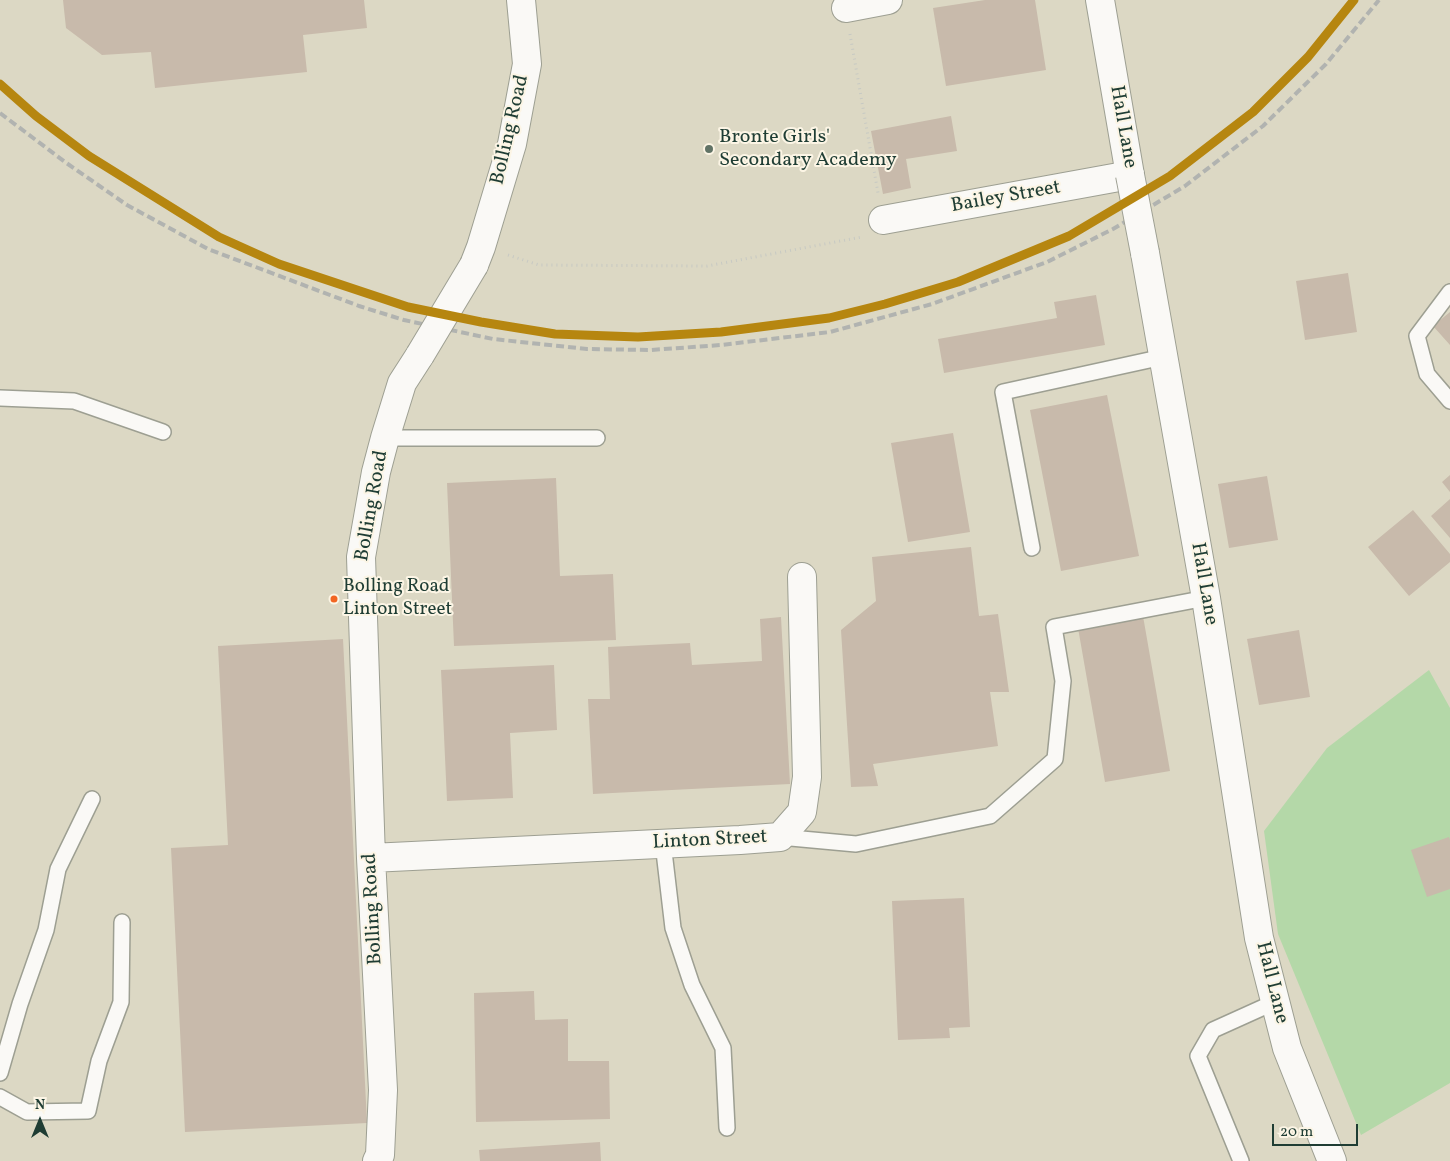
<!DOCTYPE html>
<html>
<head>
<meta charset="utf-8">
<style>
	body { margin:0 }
	#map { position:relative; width:1450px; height:1161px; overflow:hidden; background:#dcd8c4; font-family:Vollkorn,serif }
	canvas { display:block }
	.north { position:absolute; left:15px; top:1096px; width:50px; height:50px; -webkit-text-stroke:4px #fcf5e5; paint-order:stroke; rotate:0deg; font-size:14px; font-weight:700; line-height:20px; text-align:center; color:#1f3d34 }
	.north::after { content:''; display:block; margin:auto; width:18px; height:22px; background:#1f3d34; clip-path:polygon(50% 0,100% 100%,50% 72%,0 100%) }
	.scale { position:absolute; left:1272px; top:1124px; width:86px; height:22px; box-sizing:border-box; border:2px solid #1f3d34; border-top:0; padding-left:6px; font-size:15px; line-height:18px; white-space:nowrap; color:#1f3d34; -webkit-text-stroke:4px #fcf5e5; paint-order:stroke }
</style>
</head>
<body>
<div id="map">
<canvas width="1450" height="1161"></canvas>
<div class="north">N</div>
<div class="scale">20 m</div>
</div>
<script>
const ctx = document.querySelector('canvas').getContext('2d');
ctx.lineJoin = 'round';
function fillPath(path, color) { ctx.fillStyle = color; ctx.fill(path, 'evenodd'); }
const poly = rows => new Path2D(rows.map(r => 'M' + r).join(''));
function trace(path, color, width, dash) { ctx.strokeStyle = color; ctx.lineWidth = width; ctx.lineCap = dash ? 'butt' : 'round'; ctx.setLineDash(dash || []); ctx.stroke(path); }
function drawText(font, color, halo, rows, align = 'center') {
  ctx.font = font + ' Vollkorn,serif'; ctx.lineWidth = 4; ctx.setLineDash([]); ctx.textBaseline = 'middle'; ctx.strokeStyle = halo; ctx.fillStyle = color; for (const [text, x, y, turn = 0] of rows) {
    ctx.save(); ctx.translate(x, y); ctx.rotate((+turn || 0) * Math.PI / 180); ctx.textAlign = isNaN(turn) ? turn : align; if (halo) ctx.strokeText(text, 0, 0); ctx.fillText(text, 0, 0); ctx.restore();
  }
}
const green = poly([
	[1429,670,1450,708,1450,1083,1361,1135,1278,934,1264,831,1327,748]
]);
const building = poly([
	[63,0,364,0,367,28,303,35,307,72,155,88,151,52,102,55,66,28],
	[985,0,1035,0,1046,70,946,86,933,8],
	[951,116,957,151,906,159,911,188,883,194,871,131],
	[1348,273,1357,332,1305,340,1296,281],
	[1096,295,1105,345,944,373,938,339,1057,318,1054,302],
	[1450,312,1450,345,1433,326],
	[1107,395,1139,556,1061,571,1030,410],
	[953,433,970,532,908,542,891,443],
	[1450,475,1450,492,1442,482],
	[1267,476,1278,540,1229,548,1218,484],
	[556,478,560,576,613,574,616,640,454,646,447,483],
	[1450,499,1450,538,1431,516],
	[1413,510,1450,554,1450,562,1409,596,1368,547],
	[971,547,979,616,998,614,1009,692,990,692,998,746,873,764,878,786,851,787,841,630,876,601,872,557],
	[1143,616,1170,771,1105,782,1078,628],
	[781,617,790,784,593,794,588,699,610,699,608,647,690,643,692,665,762,661,760,619],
	[1299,630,1310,697,1259,705,1247,639],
	[343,639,367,1123,185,1132,171,848,228,845,218,646],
	[554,665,557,730,510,733,513,798,447,801,441,670],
	[1449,837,1450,840,1450,889,1427,897,1411,850],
	[964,898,970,1027,949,1028,950,1038,898,1040,892,901],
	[534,991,535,1020,568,1019,568,1061,609,1061,610,1119,476,1122,474,993],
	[600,1142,601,1161,480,1161,479,1150]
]);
const path = poly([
	[850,34,878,193],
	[508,255,539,265,707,266,862,237]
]);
const service = poly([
	[1450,292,1417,336,1427,374,1450,401],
	[0,398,74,401,163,432],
	[385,438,597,438],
	[1032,548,1003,392,1163,357],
	[780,837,856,844,990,816,1055,759,1063,681,1054,627,1206,598],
	[663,843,673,928,692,985,723,1048,727,1128],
	[0,1073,20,1004,46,930,58,869,92,799],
	[0,1097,27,1112,88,1111,99,1061,121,1002,122,922],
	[1241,1161,1198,1056,1213,1030,1275,1002]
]);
const minor = poly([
	[846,8,888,0],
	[883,220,1130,175],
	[474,265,481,247,512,144,527,64,521,0],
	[371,858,740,840,780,837,802,812,807,777,802,577],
	[377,1161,380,1155,383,1090,371,858,361,557,376,472,385,438,402,383,420,355]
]);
const tertiary = poly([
	[1100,0,1130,175],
	[1145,253,1206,598,1259,938,1287,1048,1332,1161]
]);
const rail = poly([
	[0,113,65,162,127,205,208,249,359,306,404,320,493,339,587,349,651,350,721,345,830,332,932,304,1047,262,1113,229,1185,186,1263,126,1326,64,1379,0]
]);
const minorBridge = poly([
	[420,355,474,265]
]);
const tertiaryBridge = poly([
	[1130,175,1145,253]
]);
const rail1 = poly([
	[0,84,36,116,89,156,219,237,279,264,408,307,481,322,555,334,638,337,721,332,829,318,885,304,958,282,1069,236,1170,176,1253,112,1308,57,1354,0]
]);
const markers = [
	[709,149,5,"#617366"],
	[334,599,4.5,"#f26522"]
];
const busNames = [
	["Bolling Road",343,588],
	["Linton Street",343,611]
];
const streetNames = [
	["Hall Lane",1122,127,80],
	["Bolling Road",511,130,-77],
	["Bailey Street",1006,198,-10],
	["Bolling Road",373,506,-80],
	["Hall Lane",1203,584,80],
	["Linton Street",710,841,-3],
	["Bolling Road",374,909,-93],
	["Hall Lane",1271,983,76]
];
const poiNames = [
	["Bronte Girls'",719,138],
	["Secondary Academy",719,161]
];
fillPath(green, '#b4d8a8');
fillPath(building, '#c8baab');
trace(service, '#9d9f92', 18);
trace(minor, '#9d9f92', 30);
trace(tertiary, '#9d9f92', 30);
trace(path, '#c7c9c3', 3, [1, 4]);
trace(service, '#faf9f6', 15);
trace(minor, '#faf9f6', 28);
trace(tertiary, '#faf9f6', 28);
trace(rail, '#b1b3b0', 4, [8, 4]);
trace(minorBridge, '#9d9f92', 30, []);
trace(tertiaryBridge, '#9d9f92', 30, []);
trace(minorBridge, '#faf9f6', 28);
trace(tertiaryBridge, '#faf9f6', 28);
trace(rail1, '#b68610', 9);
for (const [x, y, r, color] of markers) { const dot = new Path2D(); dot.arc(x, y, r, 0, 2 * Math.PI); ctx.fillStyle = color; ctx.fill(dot); trace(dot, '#fcf5e5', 2); }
drawText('19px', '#1f3d34', '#fcf5e5', busNames, 'left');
drawText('20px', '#1f3d34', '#fcf5e5', streetNames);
drawText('20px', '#1f3d34', '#fcf5e5', poiNames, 'left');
</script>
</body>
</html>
